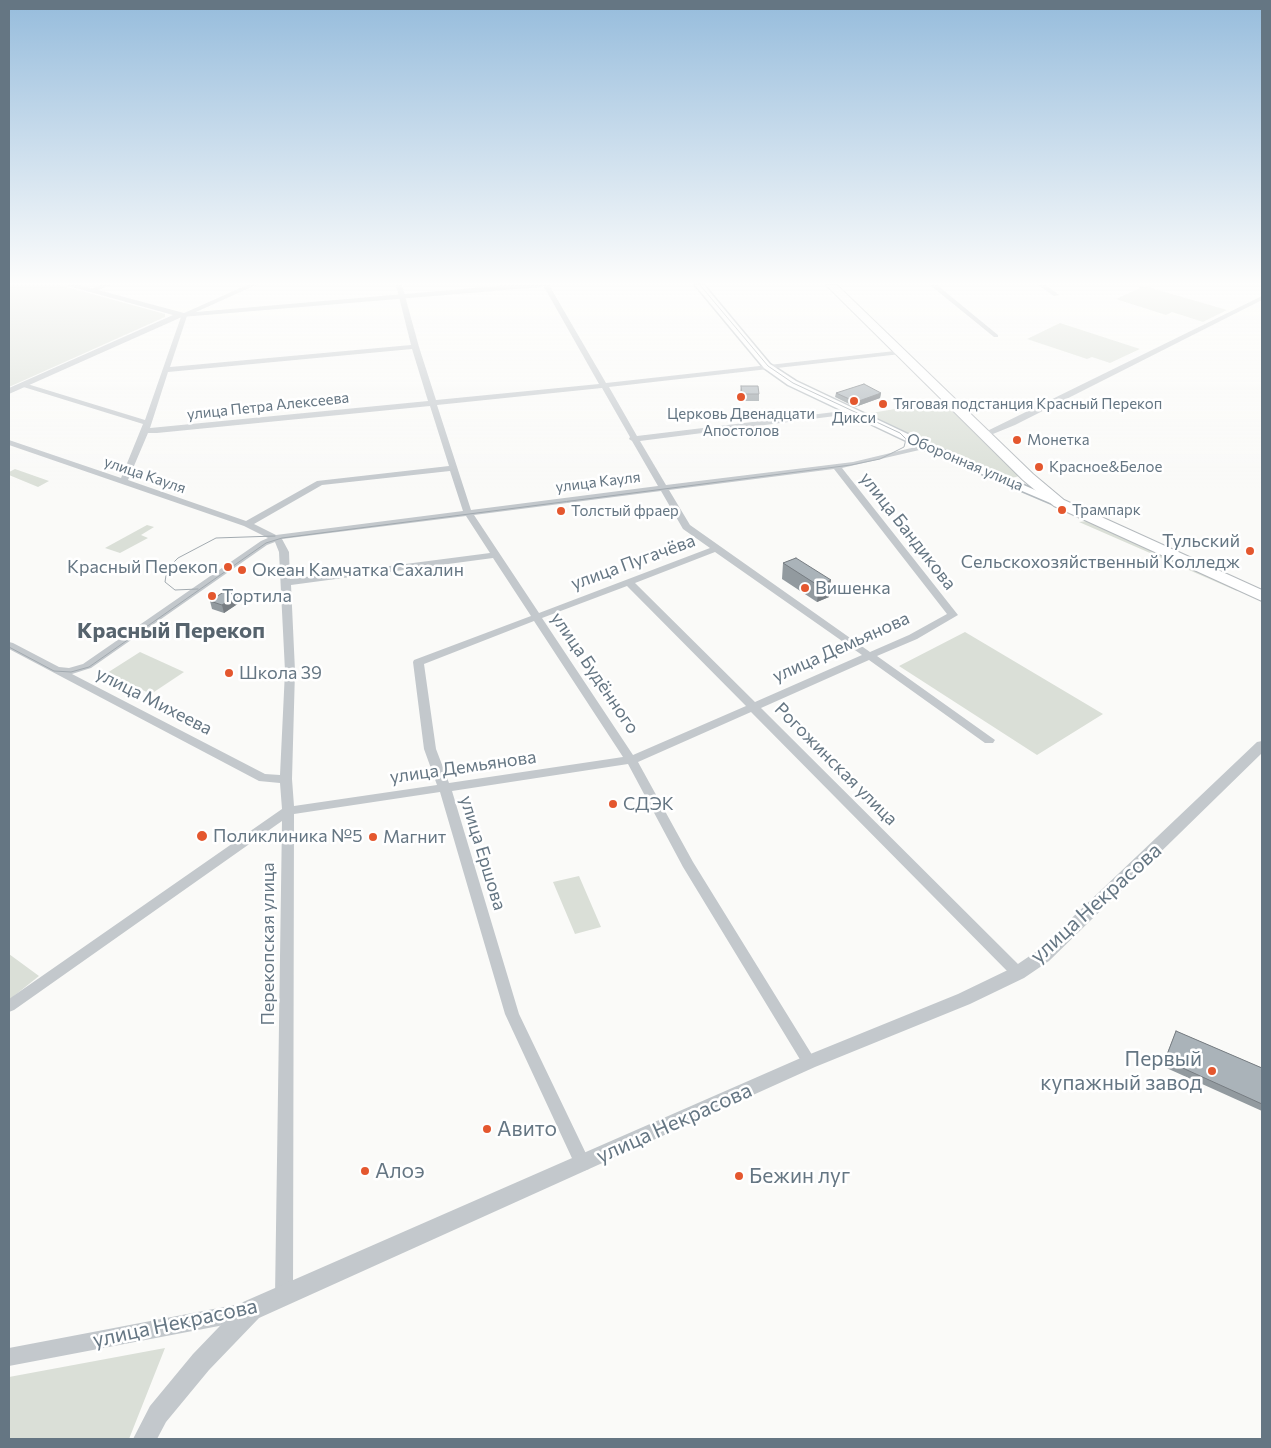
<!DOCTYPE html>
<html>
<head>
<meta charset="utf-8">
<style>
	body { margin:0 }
	#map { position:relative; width:1271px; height:1448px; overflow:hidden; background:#fafaf8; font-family:Commissioner,sans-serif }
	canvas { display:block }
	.frame { position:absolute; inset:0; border:10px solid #657683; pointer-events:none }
</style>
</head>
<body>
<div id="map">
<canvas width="1271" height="1448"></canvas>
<div class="frame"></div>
</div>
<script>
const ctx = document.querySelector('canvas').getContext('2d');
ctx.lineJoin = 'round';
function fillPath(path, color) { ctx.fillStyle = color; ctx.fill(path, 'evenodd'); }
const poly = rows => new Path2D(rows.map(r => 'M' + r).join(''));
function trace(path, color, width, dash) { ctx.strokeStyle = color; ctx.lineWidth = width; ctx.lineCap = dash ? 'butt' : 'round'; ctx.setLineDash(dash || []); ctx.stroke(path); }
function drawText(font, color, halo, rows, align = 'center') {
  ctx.font = font + ' Commissioner,sans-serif'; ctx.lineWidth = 5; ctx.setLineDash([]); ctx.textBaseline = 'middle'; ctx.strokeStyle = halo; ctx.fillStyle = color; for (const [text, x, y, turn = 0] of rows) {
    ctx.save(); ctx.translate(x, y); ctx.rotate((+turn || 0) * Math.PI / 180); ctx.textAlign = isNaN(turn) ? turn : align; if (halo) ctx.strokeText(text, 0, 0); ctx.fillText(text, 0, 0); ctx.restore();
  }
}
const green = poly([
	[9,285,59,285,165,314,165,317,9,387],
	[1144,286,1227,310,1203,322,1172,312,1166,315,1116,299],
	[1060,323,1140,349,1110,363,1092,357,1087,359,1027,339],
	[943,401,989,443,1019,476,1009,479,865,414],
	[15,469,49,481,38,487,9,475,9,472],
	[1087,521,1236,589,1237,591,1079,522],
	[147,525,154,527,141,535,148,538,120,553,105,548],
	[965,632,1103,714,1037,755,899,666],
	[140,652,184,672,151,694,107,673],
	[579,876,601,927,575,934,553,882],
	[9,954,39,976,9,1000],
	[165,1348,129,1439,9,1439,9,1377]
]);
const minor = poly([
	[100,285,110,285,93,292,88,291,100,285],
	[247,285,256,285,187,316,170,367,411,345,396,285,402,285,419,347,436,400,599,384,543,285,549,285,606,383,904,350,905,352,901,354,609,387,637,436,851,410,855,412,851,414,640,441,666,485,853,462,928,444,928,448,842,468,958,615,917,639,877,656,995,740,993,743,985,743,869,660,761,708,1023,969,1025,973,1023,977,1018,979,1013,977,751,712,638,762,693,862,814,1058,817,1062,814,1066,809,1068,804,1066,683,867,628,764,452,791,519,1014,591,1164,589,1169,583,1171,577,1169,505,1014,440,792,294,814,293,1296,290,1302,284,1305,278,1302,275,1296,282,821,14,1010,9,1012,9,999,282,809,280,783,259,781,9,649,9,642,13,643,59,667,69,668,83,664,261,541,268,538,244,526,9,445,9,440,121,478,143,424,17,385,24,383,145,420,182,314,247,285],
	[412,349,428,401,150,428,168,372,412,349],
	[602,388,630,437,629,439,632,441,658,486,471,510,437,405,602,388],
	[430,406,449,466,317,481,246,521,128,480,148,433,157,433,430,406],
	[834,469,947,614,909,635,870,652,690,525,669,490,834,469],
	[450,471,463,511,276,535,254,524,322,485,450,471],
	[661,491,683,529,710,548,539,613,474,515,661,491],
	[466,516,490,553,290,579,289,552,282,539,466,516],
	[275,542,279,552,285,671,280,775,265,774,72,674,91,668,267,545,275,542],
	[715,552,862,655,755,702,635,583,715,552],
	[493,558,531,616,414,660,413,662,424,749,437,785,294,806,292,779,295,671,291,585,493,558],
	[627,586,746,706,633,755,542,618,627,586],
	[534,621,623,757,449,783,436,749,424,664,534,621],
	[930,285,937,285,998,335,998,337,994,337,930,285],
	[1038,285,1046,285,1059,295,1054,296,1038,285],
	[1262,296,1262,300,1015,425,988,436,981,434,1262,296],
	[245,1303,251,1306,254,1312,251,1318,245,1321,9,1366,9,1348,245,1303]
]);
const tertiary = poly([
	[65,285,79,285,184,313,510,285,545,285,541,287,182,317,9,394,9,388,173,315,65,285],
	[1262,741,1262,753,1049,961,1024,978,970,1004,815,1067,259,1318,209,1370,166,1422,157,1439,133,1439,150,1406,193,1354,243,1302,803,1057,958,994,1012,968,1037,951,1257,742,1262,741]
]);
const secondary = poly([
	[695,285,704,285,770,364,796,381,929,444,1065,503,1059,507,1055,505,921,448,788,385,764,368,695,285]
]);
const primary = poly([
	[826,285,837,285,1033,474,1064,500,1262,590,1262,601,1054,506,1023,480,826,285]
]);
const tram = poly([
	[198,589,175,590,165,582,167,569,178,558,216,538,275,536],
	[9,647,54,671,71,672,89,667,266,543,282,538,851,465,880,459,904,447,906,439,900,433,793,383,768,366,700,285]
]);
const wall = poly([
	[741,386,759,394,759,401,742,401,740,392],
	[836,393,881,393,880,398,855,407,835,397],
	[796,558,829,597,817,602,782,579,783,563],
	[210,601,239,603,224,613,212,609],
	[1176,1031,1262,1068,1262,1111,1162,1066]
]);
const shadedWall = poly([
	[881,393,880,398,855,407,856,402],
	[831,580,829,597,817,602,819,586],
	[237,595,239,603,224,613,222,605]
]);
const building = poly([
	[864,384,881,393,856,402,836,393,864,384],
	[741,386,758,386,759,394,742,394,741,386],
	[796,558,831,580,819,586,783,563,796,558],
	[225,591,237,595,222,605,210,601,225,591],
	[1176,1031,1262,1068,1262,1104,1165,1060,1176,1031]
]);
const markers = [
	[741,397,5,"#e4572e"],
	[854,401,5,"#e4572e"],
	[883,404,5,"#e4572e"],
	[1017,440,5,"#e4572e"],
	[1039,467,5,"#e4572e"],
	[1062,510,5,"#e4572e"],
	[561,511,5,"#e4572e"],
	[1250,551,5,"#e4572e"],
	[228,567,5,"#e4572e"],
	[242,570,5,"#e4572e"],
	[805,588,5,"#e4572e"],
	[212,596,5,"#e4572e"],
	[229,673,5,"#e4572e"],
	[613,804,5,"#e4572e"],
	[202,836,6,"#e4572e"],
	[373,837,5,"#e4572e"],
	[1212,1071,5,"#e4572e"],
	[487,1129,5,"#e4572e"],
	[365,1171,5,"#e4572e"],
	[739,1176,5,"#e4572e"]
];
const farPoinames = [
	["Тяговая подстанция Красный Перекоп",893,404],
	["Церковь Двенадцати",741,414,"center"],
	["Апостолов",741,431,"center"],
	["Дикси",854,418,"center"],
	["Монетка",1027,440],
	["Красное&Белое",1049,467],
	["Трампарк",1072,510],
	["Толстый фраер",571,511]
];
const farStreetnames = [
	["улица Петра Алексеева",268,406,-6],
	["Оборонная улица",965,462,23],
	["улица Кауля",145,475,19],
	["улица Кауля",598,482,-7]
];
const streetNames = [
	["улица Бандикова",908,531,52],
	["улица Пугачёва",633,562,-20],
	["улица Демьянова",841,647,-24],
	["улица Будённого",595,673,56],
	["улица Михеева",154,701,27],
	["Рогожинская улица",836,764,45],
	["улица Демьянова",463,767,-8],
	["улица Ершова",483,853,73],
	["Перекопская улица",268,944,-90]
];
const poiNames = [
	["Тульский",1240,541,"right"],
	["Сельскохозяйственный Колледж",1240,562,"right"],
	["Красный Перекоп",218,567,"right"],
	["Океан Камчатка Сахалин",252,570],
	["Вишенка",815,588],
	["Тортила",222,596],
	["Школа 39",239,673],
	["СДЭК",623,804],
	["Поликлиника №5",213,836],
	["Магнит",383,837]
];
const nearStreetnames = [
	["улица Некрасова",1096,903,-42],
	["улица Некрасова",674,1123,-24],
	["улица Некрасова",175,1323,-12]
];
const nearPoinames = [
	["Первый",1202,1059,"right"],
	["купажный завод",1202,1083,"right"],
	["Авито",497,1129],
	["Алоэ",375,1171],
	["Бежин луг",749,1176]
];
const districtNames = [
	["Красный Перекоп",171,631]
];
fillPath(green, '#dadfd7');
trace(secondary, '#b3babf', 3);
trace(primary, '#b5babe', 2);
fillPath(minor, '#c3c8cc');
fillPath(tertiary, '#c3c8cc');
fillPath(secondary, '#fff');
fillPath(primary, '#fff');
trace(tram, '#a2aab0', 1);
fillPath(wall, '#929a9f');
fillPath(shadedWall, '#777d82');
fillPath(building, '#aab3b9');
trace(building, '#777d82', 1);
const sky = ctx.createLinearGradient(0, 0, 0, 488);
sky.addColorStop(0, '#96bcdc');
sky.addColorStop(0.58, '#fdfdfc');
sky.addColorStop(1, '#fdfdfc00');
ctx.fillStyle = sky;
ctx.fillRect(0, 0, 1271, 488);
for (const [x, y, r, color] of markers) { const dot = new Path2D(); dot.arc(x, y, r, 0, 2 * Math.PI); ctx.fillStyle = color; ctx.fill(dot); trace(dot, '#fff', 2); }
drawText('15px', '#657683', '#fff', farPoinames, 'left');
drawText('15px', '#657683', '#fff', farStreetnames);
drawText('18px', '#657683', '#fff', streetNames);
drawText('18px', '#657683', '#fff', poiNames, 'left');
drawText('21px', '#657683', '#fff', nearStreetnames);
drawText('21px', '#657683', '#fff', nearPoinames, 'left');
drawText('bold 22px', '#57646e', '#fff', districtNames);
</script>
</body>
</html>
